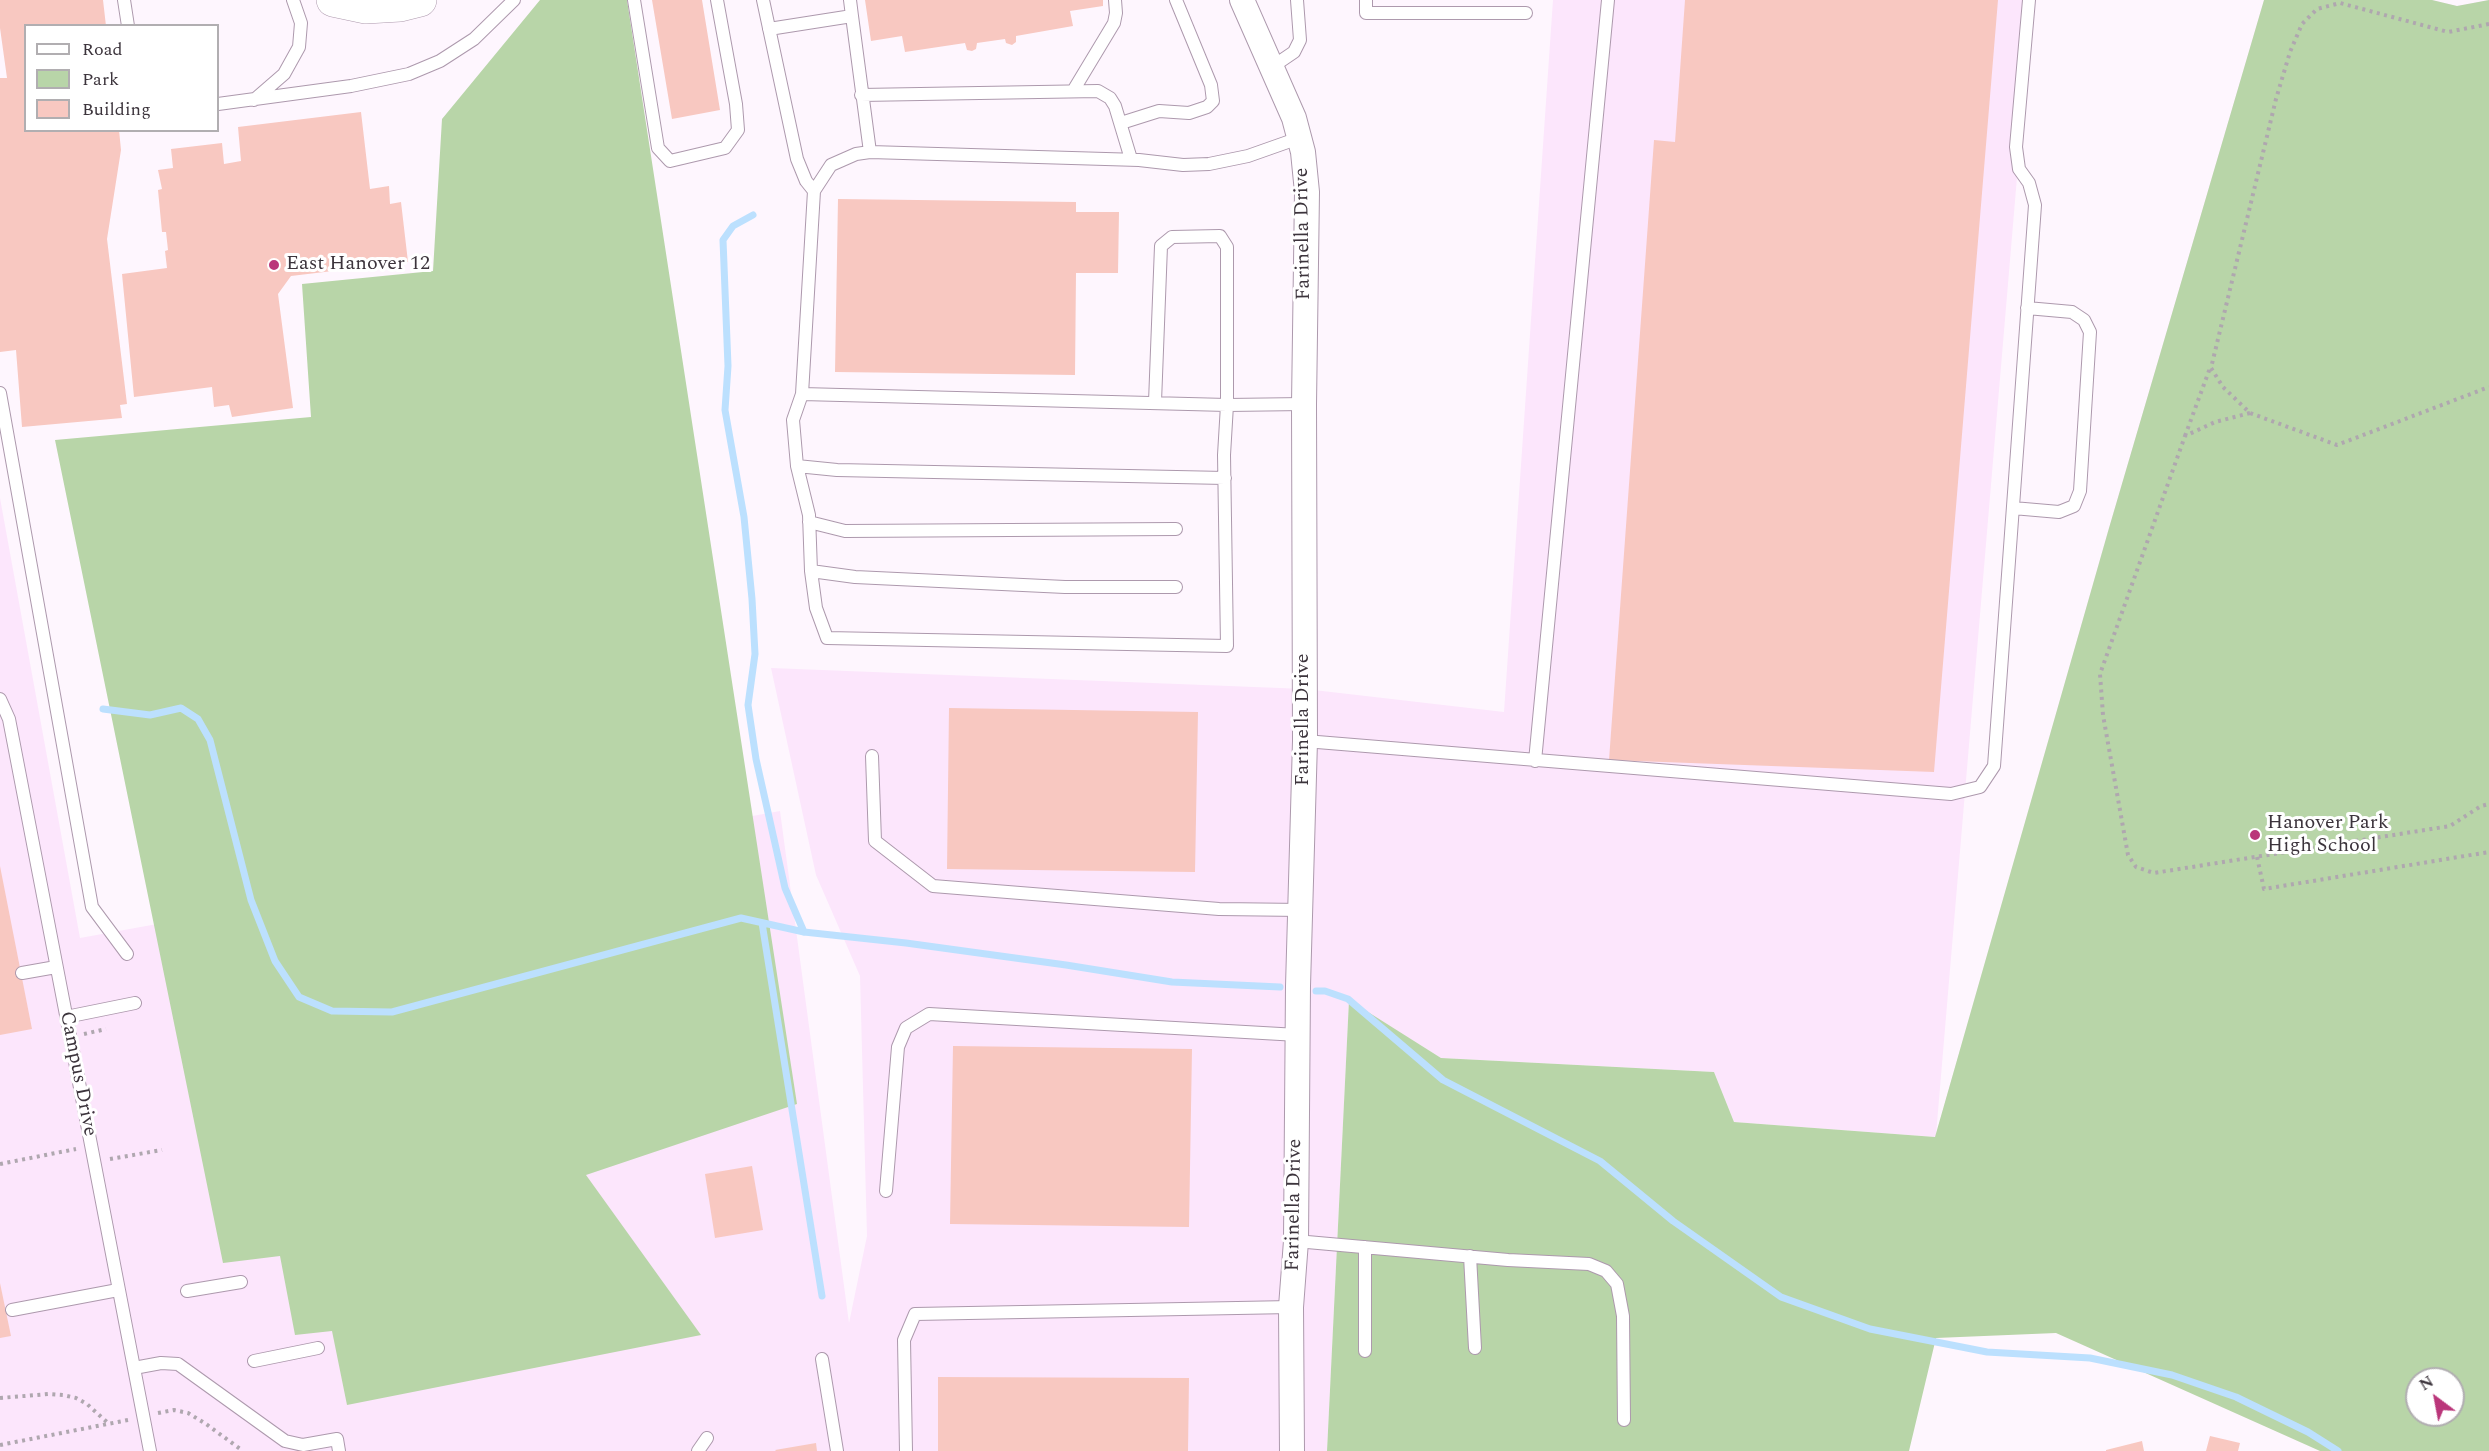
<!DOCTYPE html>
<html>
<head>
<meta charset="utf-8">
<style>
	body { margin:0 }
	#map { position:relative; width:2489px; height:1451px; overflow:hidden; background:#fef6fe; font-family:Spectral,serif }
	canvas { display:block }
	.legend { position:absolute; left:24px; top:24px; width:195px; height:108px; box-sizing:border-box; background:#fff; border:2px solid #b1aeb1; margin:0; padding:8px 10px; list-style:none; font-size:18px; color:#3c343c }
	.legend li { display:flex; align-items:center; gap:12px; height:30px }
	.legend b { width:30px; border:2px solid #b1aeb1 }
	.north { position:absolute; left:2405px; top:1367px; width:60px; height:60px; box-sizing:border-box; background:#fff; border:2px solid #b1aeb1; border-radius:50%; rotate:328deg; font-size:16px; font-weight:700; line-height:24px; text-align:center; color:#3c343c }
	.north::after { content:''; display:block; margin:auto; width:21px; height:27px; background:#ba367a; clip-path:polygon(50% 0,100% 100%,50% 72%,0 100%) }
</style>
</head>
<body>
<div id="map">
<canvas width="2489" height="1451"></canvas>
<ul class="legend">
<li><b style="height:8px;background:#fff"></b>Road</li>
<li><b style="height:16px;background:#b8d5a8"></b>Park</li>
<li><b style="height:16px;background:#f8c8c1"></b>Building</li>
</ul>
<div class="north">N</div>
</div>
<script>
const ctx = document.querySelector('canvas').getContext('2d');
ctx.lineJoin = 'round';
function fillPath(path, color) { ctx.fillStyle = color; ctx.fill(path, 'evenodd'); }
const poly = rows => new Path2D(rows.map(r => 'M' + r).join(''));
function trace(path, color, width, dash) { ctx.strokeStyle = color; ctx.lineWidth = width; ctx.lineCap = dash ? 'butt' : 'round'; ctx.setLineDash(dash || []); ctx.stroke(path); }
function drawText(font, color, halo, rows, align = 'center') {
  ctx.font = font + ' Spectral,serif'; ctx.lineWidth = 6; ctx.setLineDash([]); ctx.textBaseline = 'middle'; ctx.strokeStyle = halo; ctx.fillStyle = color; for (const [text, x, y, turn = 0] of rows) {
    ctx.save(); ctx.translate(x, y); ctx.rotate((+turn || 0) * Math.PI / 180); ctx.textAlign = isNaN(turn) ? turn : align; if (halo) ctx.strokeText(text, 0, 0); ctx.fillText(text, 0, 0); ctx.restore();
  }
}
const built = poly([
	[1553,0,2032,0,1936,1135,2109,528,2264,0,2432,0,2457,6,2489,0,1935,1137,1734,1122,1714,1072,1441,1058,1349,1001,1327,1451,0,1451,0,498,80,938,780,811,849,1323,867,1236,860,976,816,875,771,668,1305,689,1504,712]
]);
const green = poly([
	[540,0,627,0,797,1104,586,1175,701,1335,347,1405,332,1331,295,1335,280,1256,223,1263,55,440,311,417,302,284,433,271,442,119],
	[2264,0,2432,0,2457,6,2489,0,2489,1451,2320,1451,2056,1333,1936,1338,1909,1451,1327,1451,1349,1000,1441,1058,1714,1072,1734,1122,1935,1137,2109,528],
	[2417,1379,2453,1379,2453,1415,2417,1415]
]);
const stream = poly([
	[753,215,733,226,723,240,728,366,725,410,744,517,752,599,755,654,748,705,756,759,785,888,804,932],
	[103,709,150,715,181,708,198,719,210,740,251,900,275,961,299,997,332,1011,392,1012,741,918,804,932,906,943,1066,965,1172,982,1280,987],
	[762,923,822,1296],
	[1316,991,1325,991,1348,999,1443,1080,1600,1161,1673,1221,1781,1297,1870,1329,1987,1352,2090,1358,2172,1375,2236,1397,2308,1432,2338,1451]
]);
const building = poly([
	[0,0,103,0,106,26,26,26,26,130,119,130,121,150,107,239,127,404,120,405,122,418,22,427,16,350,0,352,0,78,7,78,0,28],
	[652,0,702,0,720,110,672,119],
	[865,0,1103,0,1103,6,1070,11,1073,26,1016,36,1016,42,1012,45,1006,43,1005,39,977,43,976,49,972,51,967,50,965,43,905,52,902,36,871,41],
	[1685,0,1998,0,1934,772,1609,760,1654,140,1675,142],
	[361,112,370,189,389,186,390,204,401,202,408,262,291,276,278,294,293,408,232,417,229,405,214,407,212,387,134,397,122,274,167,268,165,251,168,250,166,232,162,232,158,190,162,189,158,170,173,168,171,149,222,143,224,164,241,161,238,127],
	[838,199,1076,202,1076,212,1119,212,1118,273,1076,273,1075,375,835,372],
	[949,708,1198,712,1195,872,947,869],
	[0,866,32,1029,0,1035],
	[953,1046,1192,1049,1189,1227,950,1224],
	[752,1166,763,1230,715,1238,705,1174],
	[0,1283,11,1336,0,1338],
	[938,1377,1189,1378,1188,1451,938,1451],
	[2210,1436,2240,1443,2238,1451,2206,1451],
	[2142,1441,2144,1451,2106,1451,2106,1450],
	[816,1443,817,1451,776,1451,775,1450]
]);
const path = poly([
	[2489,24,2448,32,2340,3,2317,9,2302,24,2290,52,2276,99,2211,368,2223,387,2250,413,2337,445,2489,387],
	[2250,413,2215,422,2185,436,2100,674,2103,715,2128,855,2136,867,2154,873,2450,826,2481,806,2489,804],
	[2185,436,2210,368],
	[2257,857,2264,889,2489,852],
	[84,1034,106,1029],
	[110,1159,162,1150],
	[0,1164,76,1149],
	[0,1398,48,1394,63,1395,76,1398,87,1404,108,1423],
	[158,1413,174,1410,188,1413,206,1424,243,1451],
	[0,1445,128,1420]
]);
const service = poly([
	[124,0,128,26],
	[634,0,658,148,670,161,725,148,738,130,736,104,717,0],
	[763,0,797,159,806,181,814,191],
	[850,0,852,16],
	[1366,0,1366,13,1526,13],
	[769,29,852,16,870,152],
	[1272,67,1294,52,1300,40,1297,0],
	[1073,91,1114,23,1116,13,1115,0],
	[861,95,1098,91,1110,98,1115,106,1131,159],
	[254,100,284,74,299,47,301,23,293,0],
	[218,104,351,86,409,74,440,61,474,39,514,0],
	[1121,123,1159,111,1189,113,1207,107,1213,101,1211,85,1176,0],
	[1299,138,1248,156,1209,164,1183,165,1139,160,870,152,856,154,831,165,814,191,802,394,793,420,797,466,809,515,811,571,816,608,827,638,1227,646,1224,455,1227,405,1304,404],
	[0,393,92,907,127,954],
	[802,394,1227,405,1227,247,1220,236,1172,237,1161,246,1155,402],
	[797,466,837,470,1225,478],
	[2013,508,2059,512,2074,506,2080,491,2090,332,2084,320,2072,312,2027,308],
	[809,522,845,531,1176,529],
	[811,571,855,577,1065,587,1176,587],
	[0,699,9,719,150,1451],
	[1305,741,1951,794,1980,787,1994,766,2034,219,2035,205,2029,183,2019,169,2016,147,2029,0],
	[872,756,875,841,933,886,1219,909,1302,910],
	[1535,761,1608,0],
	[22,973,56,967],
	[66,1017,135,1003],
	[886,1191,898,1047,906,1028,929,1014,1298,1035],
	[1296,1241,1508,1260,1589,1264,1606,1271,1617,1284,1623,1316,1624,1420],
	[1365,1247,1365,1351],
	[1470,1256,1475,1348],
	[187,1291,241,1282],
	[12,1310,118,1290],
	[822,1359,837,1451],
	[254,1361,318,1348],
	[134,1368,161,1363,178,1364,285,1441,303,1445,337,1439,339,1451],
	[698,1451,707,1438],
	[906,1451,904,1340,915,1314,1291,1307]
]);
const minor = poly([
	[1242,0,1294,118,1303,152,1307,192,1304,404,1305,741,1298,986,1296,1241,1291,1307,1292,1451]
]);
const primary = poly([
	[333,0,366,7,400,5,420,0]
]);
const markers = [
	[274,265,6,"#ba367a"],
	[2255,835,6,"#ba367a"]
];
const streetNames = [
	["Farinella Drive",1304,234,-91],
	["Farinella Drive",1304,720,-90],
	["Campus Drive",77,1074,79],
	["Farinella Drive",1295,1205,-89]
];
const poiNames = [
	["East Hanover 12",286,265],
	["Hanover Park",2267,824],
	["High School",2267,847]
];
fillPath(built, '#fce6fc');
fillPath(green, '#b8d5a8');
trace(stream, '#bce0fe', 7);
fillPath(building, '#f8c8c1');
trace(service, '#ad99ad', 14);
trace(minor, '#ad99ad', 26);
trace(primary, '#ad99ad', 34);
trace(path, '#afa7af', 4, [3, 4.5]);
trace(service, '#fff', 12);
trace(minor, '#fff', 24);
trace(primary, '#fff', 33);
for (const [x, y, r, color] of markers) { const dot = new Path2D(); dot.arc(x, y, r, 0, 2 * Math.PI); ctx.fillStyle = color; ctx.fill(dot); trace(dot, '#fff', 2); }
drawText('20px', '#3c343c', '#fff', streetNames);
drawText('20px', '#3c343c', '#fff', poiNames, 'left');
</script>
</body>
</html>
